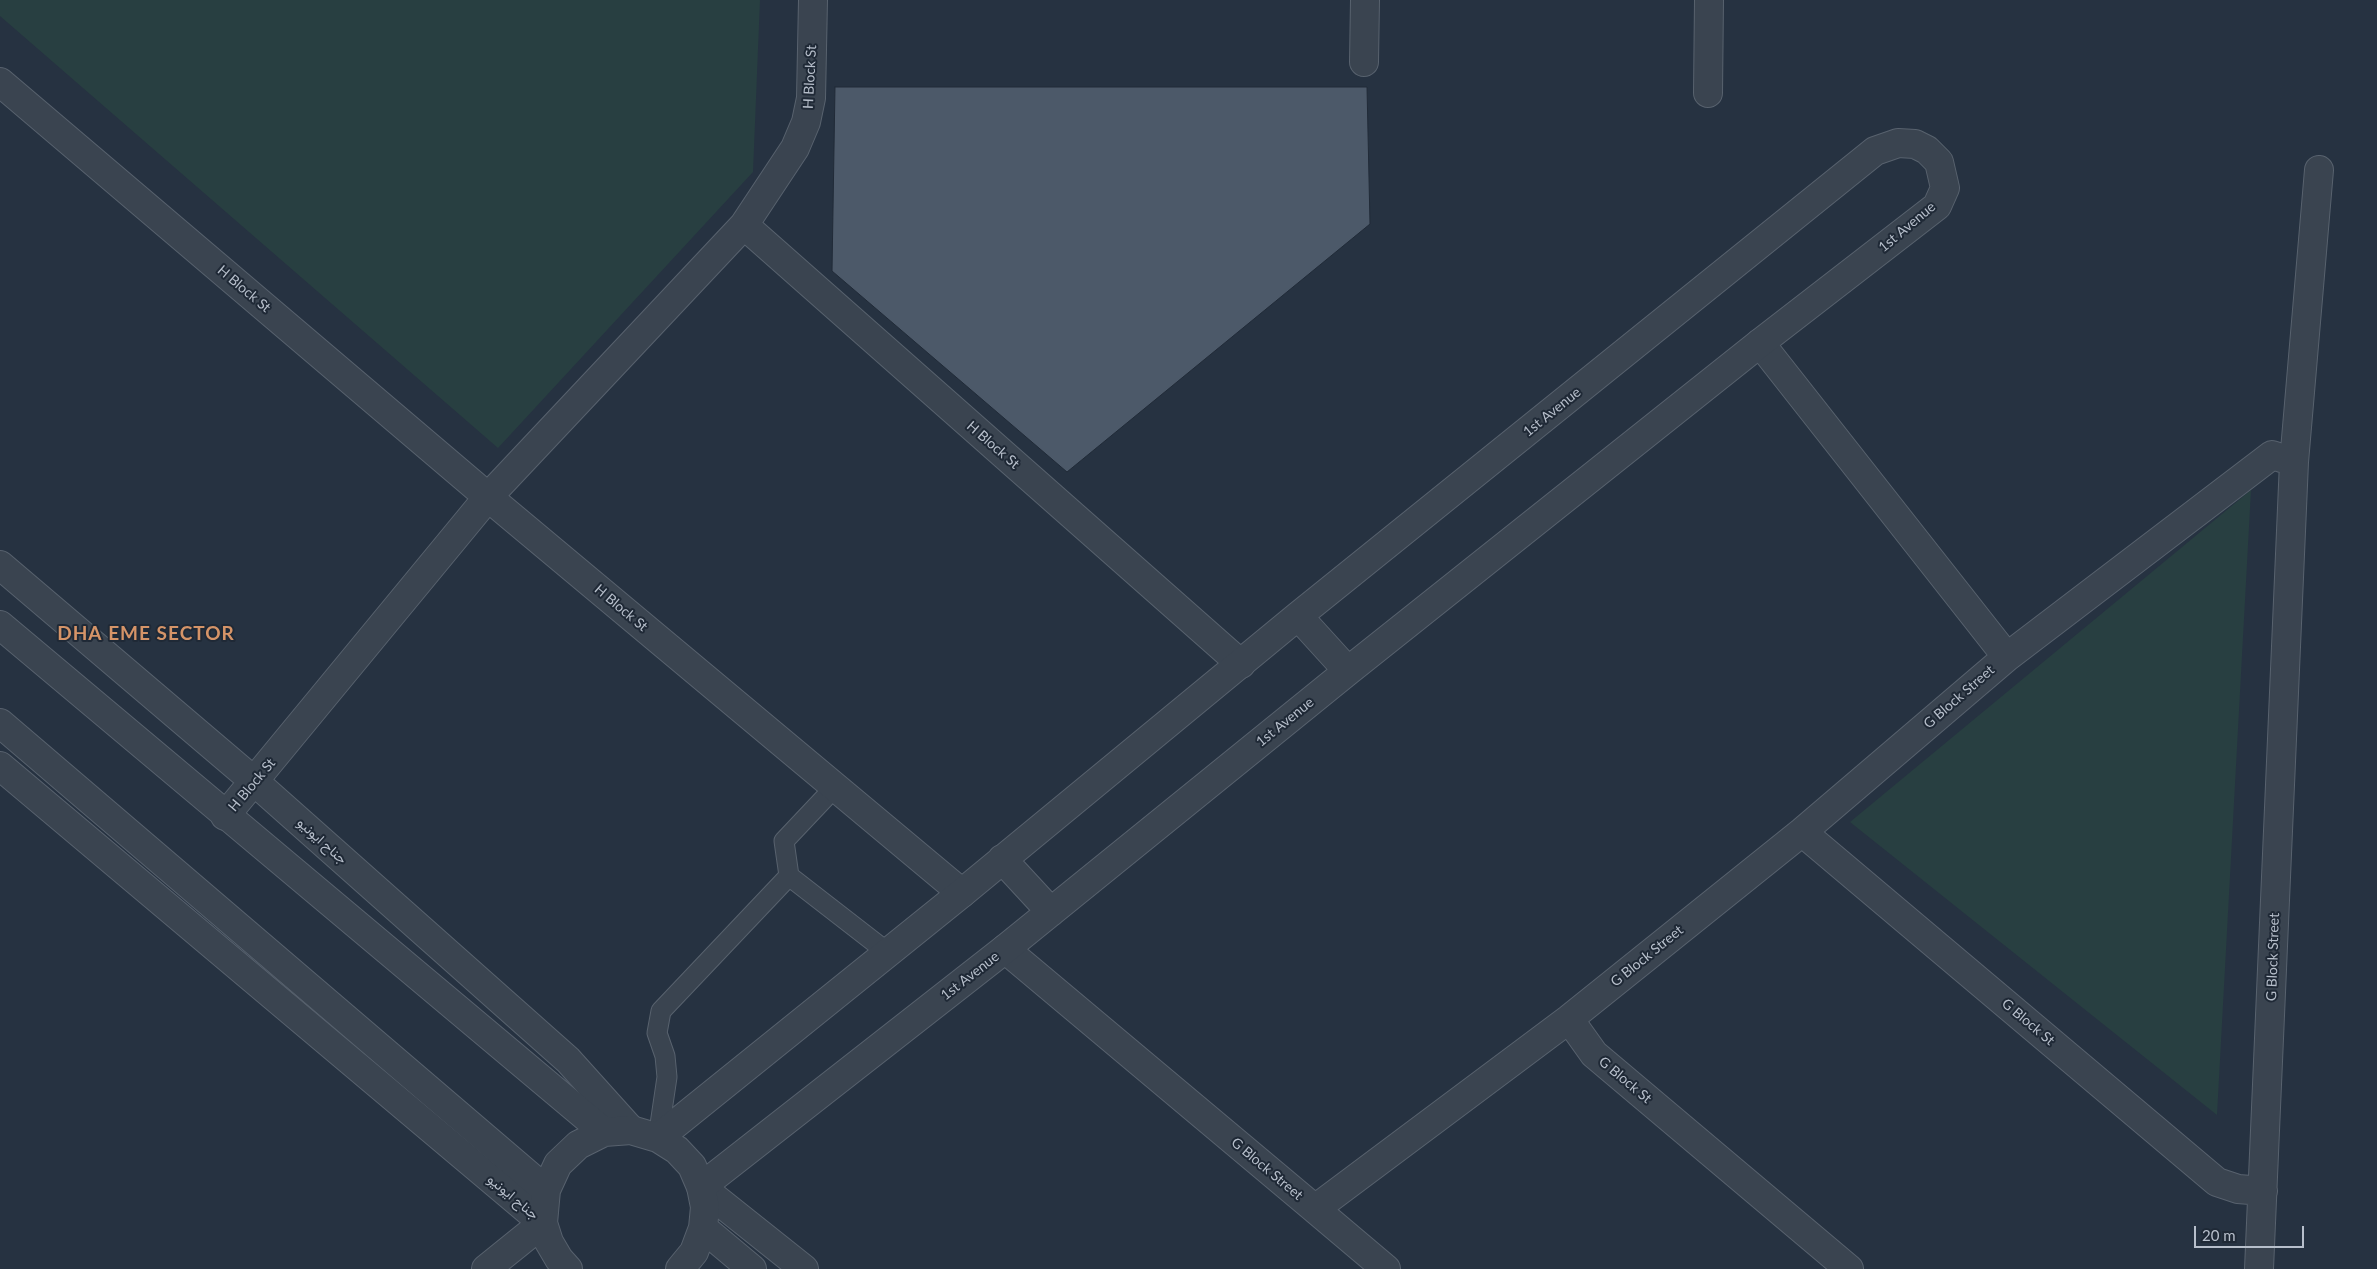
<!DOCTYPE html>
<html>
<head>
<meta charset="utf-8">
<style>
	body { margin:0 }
	#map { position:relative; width:2377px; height:1269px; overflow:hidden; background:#263241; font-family:Lato,sans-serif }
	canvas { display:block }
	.scale { position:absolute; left:2194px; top:1226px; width:110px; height:22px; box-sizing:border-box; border:2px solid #b7bfcb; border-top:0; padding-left:6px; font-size:15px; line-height:18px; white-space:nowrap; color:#b7bfcb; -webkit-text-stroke:4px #1f2936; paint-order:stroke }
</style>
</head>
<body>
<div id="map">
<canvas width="2377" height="1269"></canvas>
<div class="scale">20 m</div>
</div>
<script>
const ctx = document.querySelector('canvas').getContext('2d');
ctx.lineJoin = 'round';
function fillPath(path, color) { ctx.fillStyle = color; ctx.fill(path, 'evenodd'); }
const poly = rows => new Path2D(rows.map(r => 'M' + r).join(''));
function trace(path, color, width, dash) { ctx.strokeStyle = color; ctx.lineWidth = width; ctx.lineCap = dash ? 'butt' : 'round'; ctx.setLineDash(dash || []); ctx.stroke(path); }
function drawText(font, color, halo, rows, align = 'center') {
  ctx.font = font + ' Lato,Vazirmatn,sans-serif'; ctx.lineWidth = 4; ctx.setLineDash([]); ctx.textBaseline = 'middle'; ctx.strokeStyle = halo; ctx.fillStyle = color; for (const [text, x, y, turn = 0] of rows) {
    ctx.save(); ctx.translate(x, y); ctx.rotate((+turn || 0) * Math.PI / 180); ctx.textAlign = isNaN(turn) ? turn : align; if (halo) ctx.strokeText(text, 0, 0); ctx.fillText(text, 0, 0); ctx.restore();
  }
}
const green = poly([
	[0,0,760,0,753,172,498,448,0,16],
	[2251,490,2217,1115,1850,822]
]);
const building = poly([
	[835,87,1367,87,1370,224,1067,472,832,271,835,87]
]);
const service = poly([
	[789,876,784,841,835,787],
	[658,1138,667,1077,665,1056,657,1033,661,1011,789,876,887,952]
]);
const minor = poly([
	[1364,62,1365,0],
	[0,82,488,497,962,893],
	[1708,93,1709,0],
	[744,225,1241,664],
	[1760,343,2007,657],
	[0,565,255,782,568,1060,631,1130],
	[0,766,543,1223],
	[225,816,488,497,744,225,795,148,806,122,811,98,813,0],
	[1802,832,2217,1182,2238,1189,2263,1191],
	[1005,949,1315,1209,1569,1019,1802,832,2007,657,2272,455,2294,462],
	[1569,1019,1594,1054,1849,1269],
	[701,1187,804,1269],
	[1315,1209,1386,1269],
	[2259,1269,2294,462,2319,170]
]);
const tertiary = poly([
	[1298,616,1348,671],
	[0,625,604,1132],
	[0,723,546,1190],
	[1002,859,1051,912],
	[658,1138,962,893,1298,616,1875,151,1898,143,1915,144,1927,150,1939,162,1945,188,1937,206,1760,343,1348,671,1005,949,701,1187],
	[703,1228,752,1269],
	[486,1269,543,1223],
	[568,1269,559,1259,549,1242,543,1223,546,1190,558,1164,578,1145,604,1132,631,1130,658,1138,677,1150,692,1166,701,1187,705,1207,703,1228,694,1252,680,1269]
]);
const streetNames = [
	["H Block St",810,77,-87],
	["1st Avenue",1907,227,-40],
	["H Block St",244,289,40],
	["1st Avenue",1552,412,-39],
	["H Block St",993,445,41],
	["H Block St",621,608,40],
	["G Block Street",1959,697,-41],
	["1st Avenue",1285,722,-39],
	["H Block St",252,785,-50],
	["جناح ایونیو",322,841,42],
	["G Block Street",1647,956,-39],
	["G Block Street",2273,957,-88],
	["1st Avenue",970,976,-38],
	["G Block St",2028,1022,40],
	["G Block St",1625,1080,40],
	["G Block Street",1267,1169,40],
	["جناح ایونیو",513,1197,40]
];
const districtNames = [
	["DHA EME SECTOR",146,634]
];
fillPath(green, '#283f41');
fillPath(building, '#4c5969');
trace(building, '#212b38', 1);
trace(service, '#58626e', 21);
trace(minor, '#58626e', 30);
trace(tertiary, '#58626e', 30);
trace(service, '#3a4450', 19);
trace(minor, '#3a4450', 28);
trace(tertiary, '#3a4450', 28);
drawText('14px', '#b7bfcb', '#1f2936', streetNames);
ctx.letterSpacing = '1px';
drawText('bold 19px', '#d59468', '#1f2936', districtNames);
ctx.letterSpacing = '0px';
</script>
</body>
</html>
